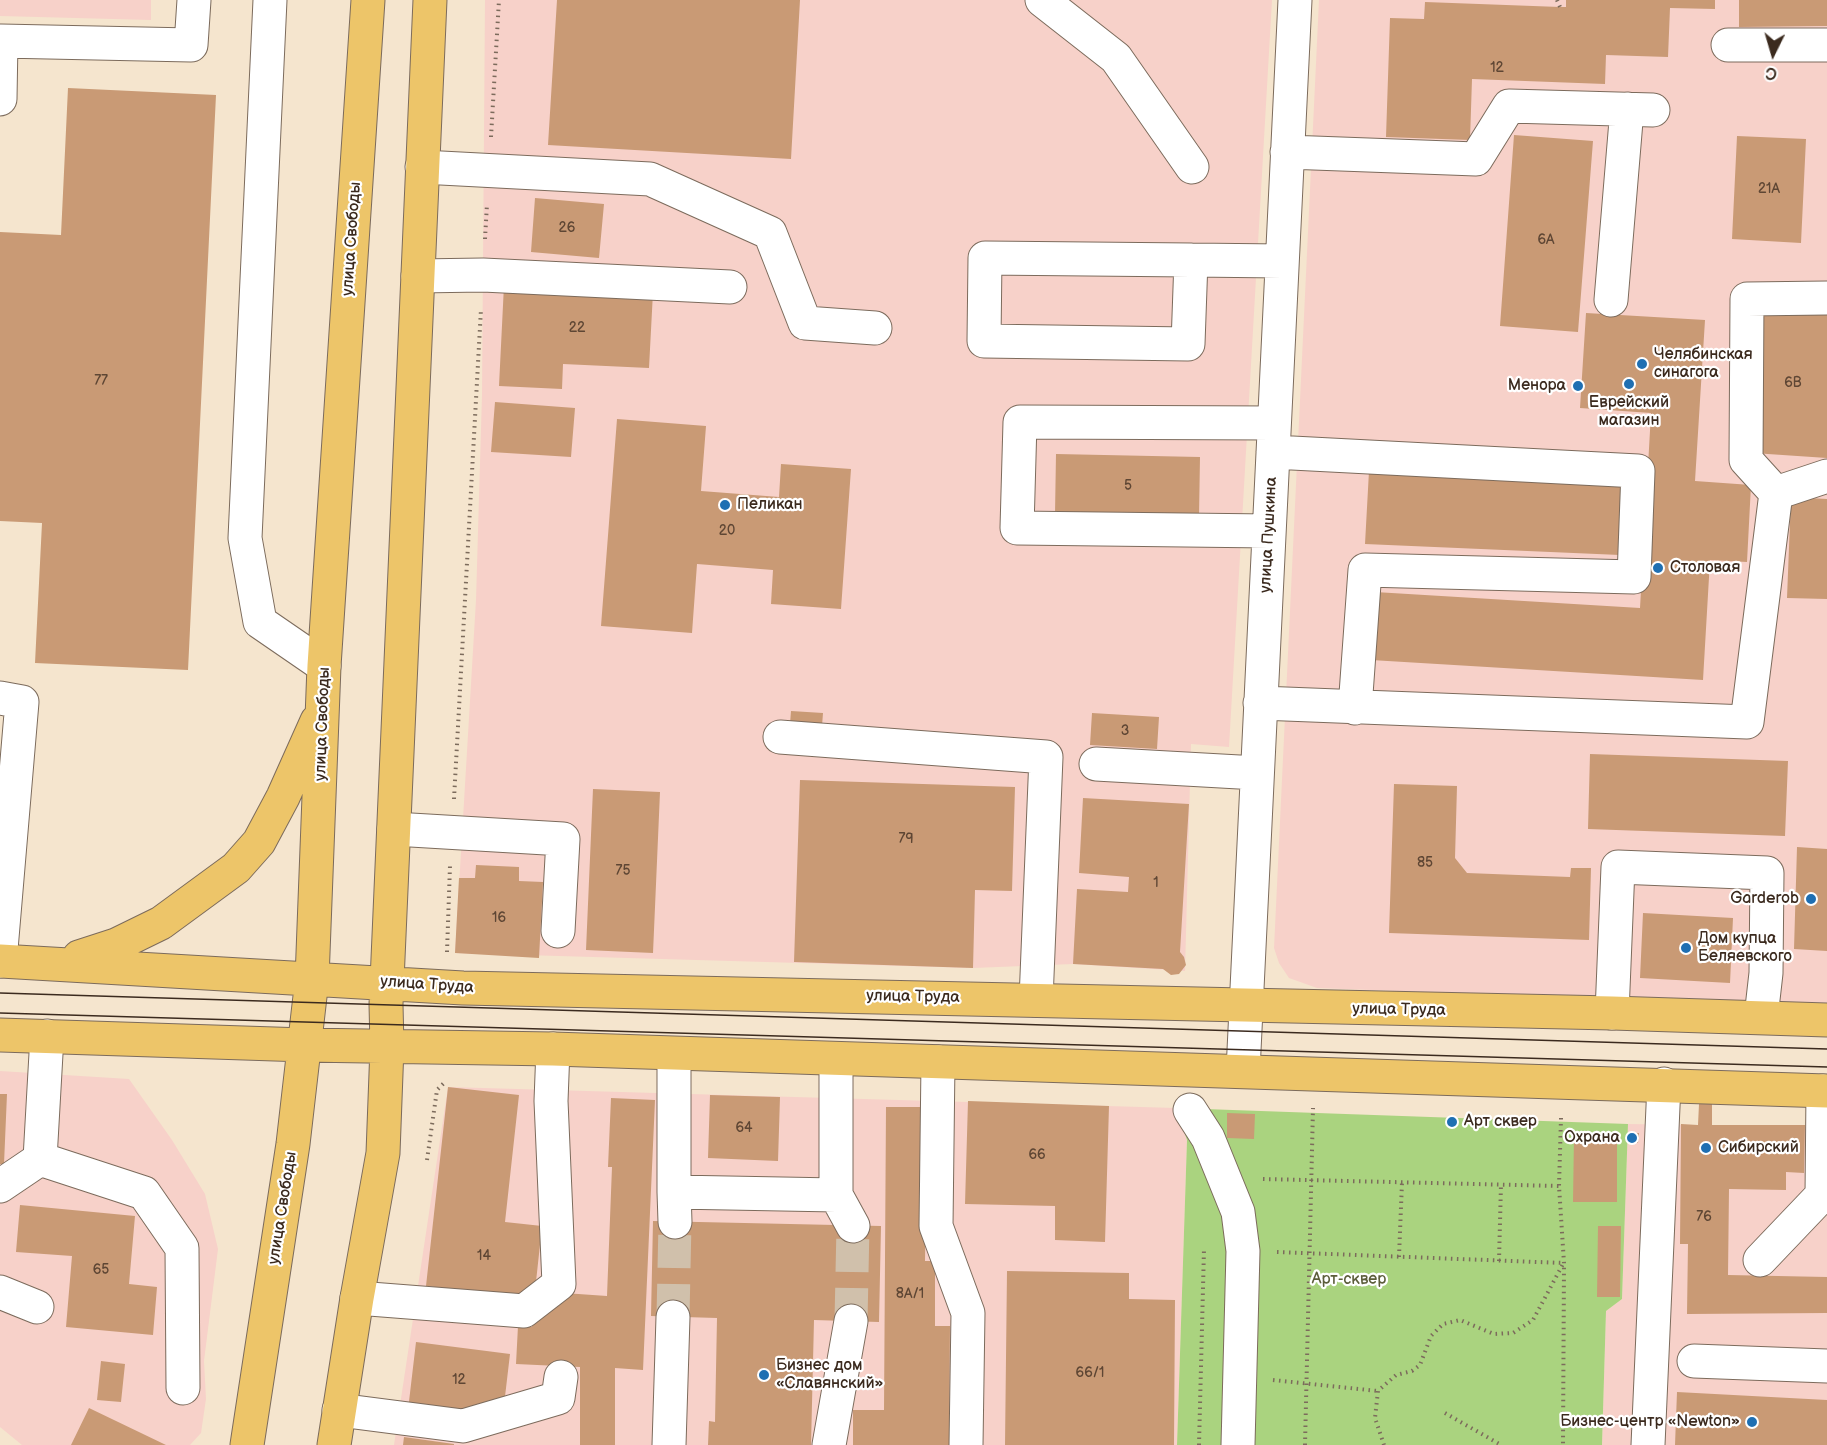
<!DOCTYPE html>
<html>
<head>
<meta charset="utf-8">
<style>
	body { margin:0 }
	#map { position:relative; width:1827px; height:1445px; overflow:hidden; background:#f5e5ce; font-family:"Balsamiq Sans",sans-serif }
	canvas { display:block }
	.north { position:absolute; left:1743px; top:24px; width:60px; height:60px; -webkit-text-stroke:4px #fff; paint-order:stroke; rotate:185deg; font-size:16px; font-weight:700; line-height:24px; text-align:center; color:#3b2a1e }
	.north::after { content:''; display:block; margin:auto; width:21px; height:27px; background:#3b2a1e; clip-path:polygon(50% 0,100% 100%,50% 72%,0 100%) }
</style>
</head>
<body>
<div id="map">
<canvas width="1827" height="1445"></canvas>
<div class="north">С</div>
</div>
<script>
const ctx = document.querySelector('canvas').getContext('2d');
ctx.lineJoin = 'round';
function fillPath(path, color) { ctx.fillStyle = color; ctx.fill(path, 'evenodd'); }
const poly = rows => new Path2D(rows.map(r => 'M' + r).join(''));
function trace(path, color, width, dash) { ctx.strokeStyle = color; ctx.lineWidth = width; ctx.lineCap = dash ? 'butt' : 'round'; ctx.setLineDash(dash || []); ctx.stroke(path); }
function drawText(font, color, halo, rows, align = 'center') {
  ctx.font = font + ' "Balsamiq Sans",sans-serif'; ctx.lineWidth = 4.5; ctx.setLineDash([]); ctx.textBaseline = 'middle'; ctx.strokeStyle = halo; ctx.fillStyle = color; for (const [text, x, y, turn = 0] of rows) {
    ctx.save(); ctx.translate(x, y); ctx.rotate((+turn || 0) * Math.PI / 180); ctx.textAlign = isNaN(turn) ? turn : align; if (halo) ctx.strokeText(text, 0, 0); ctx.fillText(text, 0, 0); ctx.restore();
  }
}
const built = poly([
	[0,0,151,0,151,20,0,16],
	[485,0,1272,0,1229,747,1191,744,1185,971,1073,964,973,968,455,953,476,600,482,395],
	[1319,0,1827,0,1827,1007,1317,988,1289,978,1279,963,1274,948],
	[0,1071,129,1079,172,1140,205,1194,218,1249,204,1361,206,1399,201,1433,190,1445,22,1445,0,1427],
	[448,1087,1176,1108,1187,1140,1177,1445,394,1445],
	[1628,1124,1827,1127,1827,1445,1602,1445,1606,1311,1622,1299]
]);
const green = poly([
	[1176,1108,1628,1124,1622,1299,1606,1311,1602,1445,1177,1445,1187,1140]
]);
const building = poly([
	[557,0,800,0,791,159,548,145],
	[1566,0,1715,0,1715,9,1670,8,1668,57,1606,55,1605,84,1472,79,1470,140,1386,137,1390,18,1424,19,1425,2,1560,7,1566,7],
	[1739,0,1827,0,1827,26,1739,27],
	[68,88,216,95,188,670,35,663,42,523,0,521,0,232,61,235],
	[1514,135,1593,141,1578,332,1500,326],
	[1737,136,1806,139,1801,243,1732,239],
	[535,198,604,204,599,258,531,252],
	[504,285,653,292,649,368,563,364,562,389,499,386],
	[1763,309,1827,313,1827,458,1753,453],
	[1586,313,1705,320,1695,481,1751,485,1747,562,1710,560,1703,680,1371,660,1375,592,1640,608,1651,413,1580,408],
	[495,402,575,408,571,457,491,452],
	[617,419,706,426,701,491,779,497,781,464,851,469,841,609,771,604,773,570,697,564,692,633,601,626],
	[1056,454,1200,457,1199,517,1055,514],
	[1369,471,1624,482,1620,555,1365,544],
	[1791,497,1827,499,1827,599,1787,598],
	[791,711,823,713,822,726,790,724],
	[1092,713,1159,717,1157,749,1090,745],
	[1590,754,1788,761,1785,836,1588,829],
	[800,780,1015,787,1012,891,975,890,973,968,794,962],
	[1394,784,1457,786,1455,858,1467,873,1570,877,1571,868,1591,868,1589,940,1389,933],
	[593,789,660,792,653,953,586,950],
	[1083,798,1189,804,1180,952,1184,957,1186,965,1179,974,1171,975,1163,969,1073,964,1077,889,1128,892,1129,877,1079,873],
	[1797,847,1827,849,1827,951,1794,949],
	[476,865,519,867,519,881,543,882,539,958,455,953,459,878,475,878],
	[1643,913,1733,918,1730,983,1640,978],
	[448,1087,519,1095,505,1222,542,1226,535,1291,607,1296,612,1167,608,1167,611,1098,655,1100,643,1370,615,1368,615,1445,580,1445,580,1367,516,1364,518,1326,532,1327,534,1298,426,1286],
	[0,1094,7,1094,4,1164,0,1164],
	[710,1095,780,1097,778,1161,708,1158],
	[968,1101,1109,1106,1105,1242,1055,1240,1055,1206,965,1204],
	[1699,1104,1712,1104,1712,1125,1805,1125,1804,1173,1786,1172,1786,1190,1729,1189,1728,1275,1827,1277,1827,1313,1687,1314,1688,1244,1680,1244,1681,1124,1698,1125],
	[886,1107,927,1107,925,1261,935,1261,935,1326,950,1326,949,1445,853,1445,853,1410,884,1410],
	[1227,1113,1255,1114,1254,1139,1227,1138],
	[1627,1133,1639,1133,1638,1143,1626,1142],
	[1574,1136,1617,1136,1617,1202,1573,1202],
	[20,1205,135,1216,129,1284,157,1287,153,1335,66,1327,72,1256,16,1252],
	[653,1221,881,1226,879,1322,814,1320,811,1445,708,1445,709,1421,715,1422,717,1318,651,1316],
	[1598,1226,1621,1226,1620,1297,1597,1297],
	[1007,1271,1129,1273,1129,1299,1175,1300,1174,1445,1005,1445],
	[416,1342,510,1354,504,1405,454,1416,408,1410],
	[101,1361,125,1364,121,1402,97,1400],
	[1677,1392,1827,1400,1827,1445,1675,1445],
	[89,1408,166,1445,71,1445],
	[404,1437,454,1444,454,1445,403,1445]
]);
const minorTunnel = poly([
	[673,1317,675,1222],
	[851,1321,853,1226]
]);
const path = poly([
	[1557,0,1560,7],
	[491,137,499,0],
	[485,239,487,204],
	[454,799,481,309],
	[447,952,450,866],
	[1561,1118,1559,1186,1564,1263,1563,1445],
	[427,1160,437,1090,444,1083],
	[1263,1179,1559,1186],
	[1277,1252,1564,1263],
	[1399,1257,1402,1182],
	[1499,1261,1501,1184],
	[1273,1380,1378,1391],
	[1445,1413,1501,1445],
	[1199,1445,1204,1249],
	[1305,1445,1313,1108],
	[1384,1445,1375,1418,1378,1391,1396,1375,1412,1371,1420,1365,1431,1336,1443,1324,1460,1320,1494,1334,1513,1333,1533,1320,1563,1264]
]);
const minor = poly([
	[270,0,245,538,260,622,324,666],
	[1042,0,1116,58,1192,167],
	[1728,45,1827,45],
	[0,99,1,41,191,45,194,0],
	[1287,152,1476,159,1509,106,1653,110],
	[422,167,650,179,770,233,805,323,875,328],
	[1191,260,1188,344,984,341,985,258,1191,260,1282,261],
	[418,276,483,275,730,287],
	[1611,300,1627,109],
	[1273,452,1638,471,1634,577,1365,570,1355,708],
	[1776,493,1827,476],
	[1269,531,1017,528,1020,422,1274,423],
	[0,698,22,702,0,961],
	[1260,703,1747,722,1776,493,1746,460,1747,299,1827,298],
	[780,737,1046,757,1036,1000],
	[1096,764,1257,773],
	[394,829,563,839,558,931],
	[1612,1013,1618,867,1767,873,1766,973,1761,1017],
	[674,1054,674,1192,836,1195,836,1059],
	[938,1062,936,1226,968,1313,966,1445],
	[1243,1071,1295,0],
	[1190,1110,1208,1138,1238,1212,1243,1251,1238,1445],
	[40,1159,144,1193,182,1248,183,1388],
	[0,1186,40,1159,47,1036],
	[674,1192,675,1222],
	[836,1195,853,1226],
	[1760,1260,1822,1195,1823,1091],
	[0,1292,37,1307],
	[357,1298,524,1311,559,1284,551,1101,553,1049],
	[1694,1361,1827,1366],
	[339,1410,463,1426,558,1398,561,1377],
	[669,1445,673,1317],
	[829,1445,851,1321],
	[1648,1445,1664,1084]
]);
const major = poly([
	[79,957,116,945,161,923,236,868,259,842,283,797,317,721],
	[0,961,463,988,1612,1013,1827,1020],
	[0,1035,305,1045,553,1049,1827,1091],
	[247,1445,293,1144,312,979,324,666,368,0],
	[334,1445,357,1298,383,1153,387,1047,386,1004,430,0]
]);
const tram = poly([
	[0,993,1827,1049],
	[0,1013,1827,1067]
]);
const markers = [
	[1642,364,6,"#1f6fb2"],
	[1629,384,6,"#1f6fb2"],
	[1578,386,6,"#1f6fb2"],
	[725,505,6,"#1f6fb2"],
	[1658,568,6,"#1f6fb2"],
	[1811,899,6,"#1f6fb2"],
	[1686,948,6,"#1f6fb2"],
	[1452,1122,6,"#1f6fb2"],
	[1632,1138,6,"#1f6fb2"],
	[1706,1148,6,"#1f6fb2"],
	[764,1375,6,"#1f6fb2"],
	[1752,1422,6,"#1f6fb2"]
];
const numberNames = [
	["12",1497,68],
	["21А",1769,189],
	["26",567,228],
	["6А",1546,240],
	["22",577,328],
	["77",101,381],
	["6В",1793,383],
	["5",1128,486],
	["20",727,531],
	["3",1125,731],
	["79",906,839],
	["85",1425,863],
	["75",623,871],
	["1",1156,883],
	["16",499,918],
	["64",744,1128],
	["66",1037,1155],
	["76",1704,1217],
	["14",484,1256],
	["65",101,1270],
	["8А/1",910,1294],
	["66/1",1090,1373],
	["12",459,1380]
];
const streetNames = [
	["улица Свободы",352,239,-86],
	["улица Пушкина",1269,535,-87],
	["улица Свободы",323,724,-88],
	["улица Труда",427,985,4],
	["улица Труда",913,997,1],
	["улица Труда",1399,1010,1],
	["улица Свободы",283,1208,-81]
];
const poiNames = [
	["Челябинская",1654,355],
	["синагога",1654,373],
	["Менора",1566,386,"right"],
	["Еврейский",1629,403,"center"],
	["магазин",1629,421,"center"],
	["Пеликан",737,505],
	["Столовая",1670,568],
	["Garderob",1799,899,"right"],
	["Дом купца",1698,939],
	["Беляевского",1698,957],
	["Арт сквер",1464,1122],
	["Охрана",1620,1138,"right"],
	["Сибирский",1718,1148],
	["Бизнес дом",776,1366],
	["«Славянский»",776,1384],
	["Бизнес-центр «Newton»",1740,1422,"right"]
];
const parkNames = [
	["Арт-сквер",1349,1280]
];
fillPath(built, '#f7d1c9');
fillPath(green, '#aad37f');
fillPath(building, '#c99a75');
trace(minorTunnel, '#d0c0ab', 33, [33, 16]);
trace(minor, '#7c6b5c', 35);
trace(major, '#7c6b5c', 35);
trace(path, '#7c6b5c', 4, [1.5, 4.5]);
trace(minor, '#fff', 33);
trace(major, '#edc569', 33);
trace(tram, '#3b2a1e', 1.5);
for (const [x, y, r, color] of markers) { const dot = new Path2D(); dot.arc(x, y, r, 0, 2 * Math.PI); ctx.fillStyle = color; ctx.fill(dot); trace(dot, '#fff', 2); }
drawText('14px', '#5e4634', null, numberNames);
drawText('16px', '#3b2a1e', '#fff', streetNames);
drawText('16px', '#3b2a1e', '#fff', poiNames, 'left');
drawText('16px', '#5c5d3b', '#fff', parkNames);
</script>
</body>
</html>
